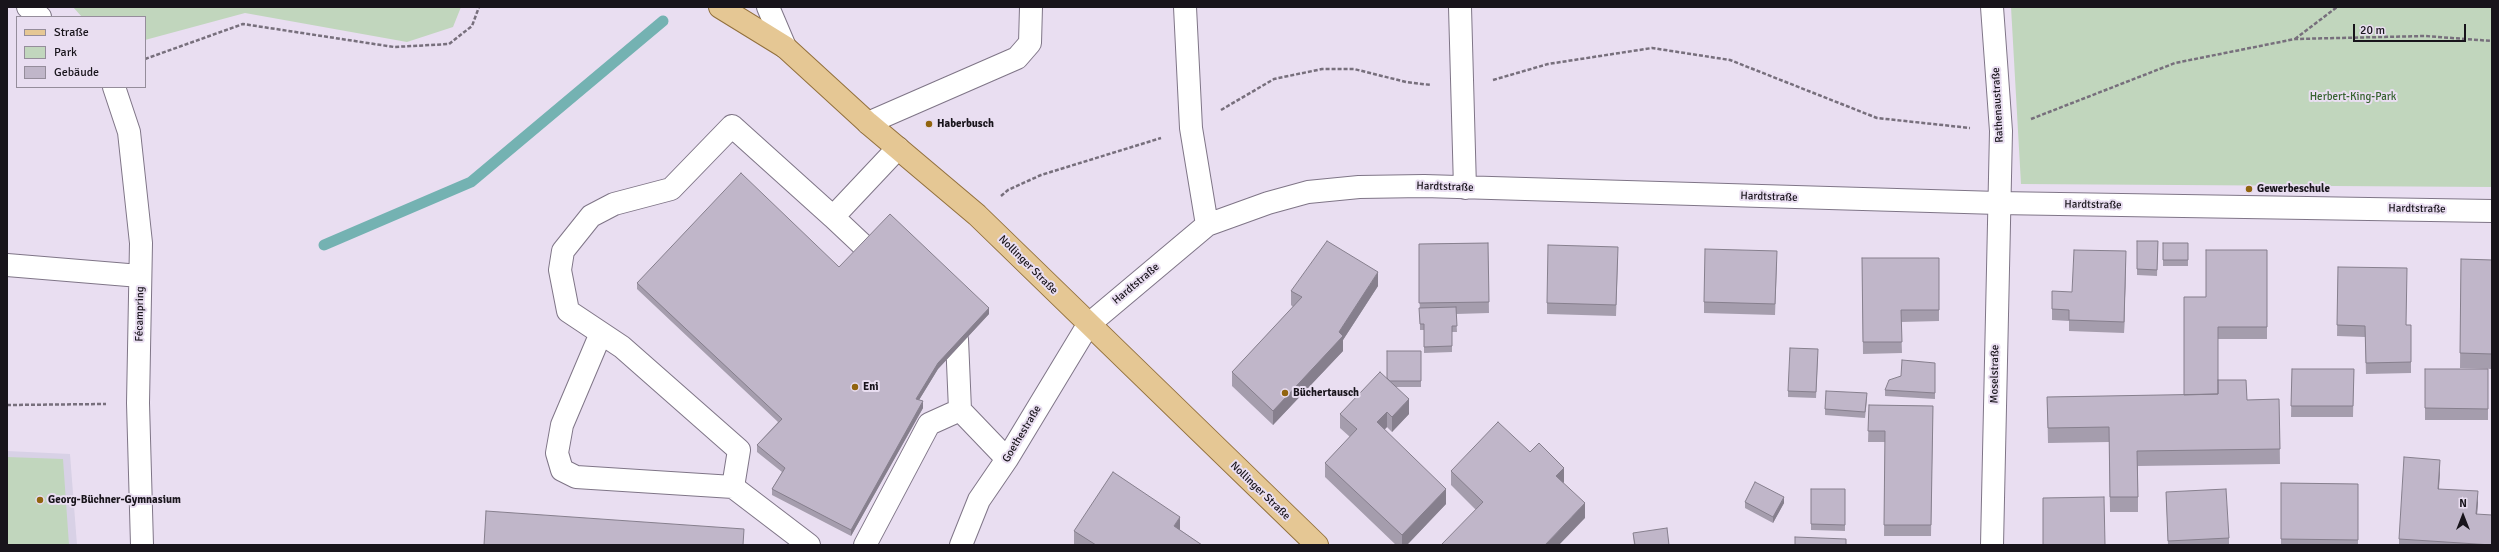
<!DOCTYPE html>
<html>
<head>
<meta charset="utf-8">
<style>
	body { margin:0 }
	#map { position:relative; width:2499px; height:552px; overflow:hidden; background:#e9def1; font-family:Signika,sans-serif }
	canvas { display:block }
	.frame { position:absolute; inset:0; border:8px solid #18141b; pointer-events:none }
	.legend { position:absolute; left:16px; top:16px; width:130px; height:72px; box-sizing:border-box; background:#e9def1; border:1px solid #958d9b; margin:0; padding:5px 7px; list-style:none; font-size:12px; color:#18141b }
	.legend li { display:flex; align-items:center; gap:8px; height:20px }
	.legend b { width:20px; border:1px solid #958d9b }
	.north { position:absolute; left:2443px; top:496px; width:40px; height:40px; -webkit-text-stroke:3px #e9def1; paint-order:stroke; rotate:0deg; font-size:11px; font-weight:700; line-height:16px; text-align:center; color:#18141b }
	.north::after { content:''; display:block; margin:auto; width:14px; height:18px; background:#18141b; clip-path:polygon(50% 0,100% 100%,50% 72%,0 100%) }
	.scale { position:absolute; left:2353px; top:24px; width:113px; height:18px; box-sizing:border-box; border:2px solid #18141b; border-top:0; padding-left:5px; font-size:12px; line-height:14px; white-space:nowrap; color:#18141b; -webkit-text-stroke:3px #e9def1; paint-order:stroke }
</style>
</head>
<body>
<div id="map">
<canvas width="2499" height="552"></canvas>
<div class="frame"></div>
<ul class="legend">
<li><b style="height:5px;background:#e5c794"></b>Straße</li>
<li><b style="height:11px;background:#c1d6bd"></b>Park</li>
<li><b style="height:11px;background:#c0b6c9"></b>Gebäude</li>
</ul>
<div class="north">N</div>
<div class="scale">20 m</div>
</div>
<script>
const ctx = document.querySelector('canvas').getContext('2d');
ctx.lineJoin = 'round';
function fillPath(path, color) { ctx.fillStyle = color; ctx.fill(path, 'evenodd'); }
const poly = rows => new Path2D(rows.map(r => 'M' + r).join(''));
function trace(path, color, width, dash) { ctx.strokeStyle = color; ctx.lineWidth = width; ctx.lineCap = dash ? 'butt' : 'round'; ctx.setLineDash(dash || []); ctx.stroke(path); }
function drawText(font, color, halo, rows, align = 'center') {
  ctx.font = font + ' Signika,sans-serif'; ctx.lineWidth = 4; ctx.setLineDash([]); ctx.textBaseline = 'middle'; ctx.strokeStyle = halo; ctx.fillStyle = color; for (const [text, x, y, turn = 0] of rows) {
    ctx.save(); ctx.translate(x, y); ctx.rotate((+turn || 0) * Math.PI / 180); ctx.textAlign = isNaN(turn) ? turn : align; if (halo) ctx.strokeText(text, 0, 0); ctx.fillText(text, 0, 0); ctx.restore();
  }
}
const education = poly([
	[7,451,70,454,77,545,7,545]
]);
const green = poly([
	[73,7,461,7,453,27,407,42,245,13,145,40,145,17,82,17],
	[2011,7,2492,7,2492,187,2021,184],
	[7,457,63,459,69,545,7,545]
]);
const stream = poly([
	[324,245,471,182,663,21]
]);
const path = poly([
	[2295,39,2337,7],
	[145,59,243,24,394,47,449,44,472,26,479,7],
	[1493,80,1548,64,1652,48,1730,60,1877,118,1970,128],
	[1221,110,1274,79,1322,69,1354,69,1406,82,1431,85],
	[2031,119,2175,63,2295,39,2425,36,2492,41],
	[1001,196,1008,190,1041,175,1161,138],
	[7,405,106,404]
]);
const minor = poly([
	[28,7,40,17],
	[768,7,785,47],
	[1185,7,1191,128,1207,225],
	[1460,7,1465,188],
	[114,87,129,132,141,243,138,403,142,545],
	[868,123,1017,58,1030,43,1031,7],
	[883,264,833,217,898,148],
	[7,265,140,276],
	[943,324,957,339,960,410,1007,459],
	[601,333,562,425,557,453,562,470,576,477,733,487],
	[809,545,733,487,739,450,622,347,568,311,560,270,563,251,591,216,614,204,671,189,732,126,833,217],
	[865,545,929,424,960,410],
	[961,545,979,500,1007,459,1088,325,1207,225,1268,203,1308,192,1359,187,1424,186,1998,203,2492,211],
	[1992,545,2001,131,1992,7]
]);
const major = poly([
	[720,7,785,47,868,123,977,215,1317,545]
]);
const wall = poly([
	[2137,241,2158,241,2157,276,2137,275],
	[1488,243,1489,313,1456,314,1457,332,1452,332,1452,352,1424,353,1424,330,1420,330,1419,244],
	[2163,243,2188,243,2188,266,2163,266],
	[2267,250,2267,339,2218,339,2218,380,2247,400,2279,399,2280,464,2138,466,2138,512,2110,512,2109,442,2048,443,2047,397,2184,395,2206,297],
	[1618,258,1616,316,1547,314,1547,303],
	[1862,258,1939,258,1939,321,1901,322,1902,353,1863,354],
	[2461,259,2492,260,2492,369,2460,368],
	[1777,262,1775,315,1704,313,1704,302],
	[2126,263,2124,333,2069,331,2069,321,2052,320,2052,309,2072,292],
	[839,267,989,314,938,369,919,400,923,408,851,536,772,495,772,489,782,472,757,452,757,445,778,422,637,289,637,283],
	[2338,267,2406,325,2411,325,2411,373,2366,374,2365,337,2337,336],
	[1378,286,1343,340,1343,351,1273,425,1232,386,1232,372,1293,307,1291,305,1291,291],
	[1421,351,1421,387,1396,387,1409,414,1392,432,1387,427,1384,430,1446,504,1407,545,1396,545,1325,477,1325,463,1350,437,1340,428,1340,414],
	[1818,356,1816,398,1788,397,1788,391],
	[1935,363,1935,399,1885,396,1885,390,1901,376],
	[2292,369,2354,369,2353,417,2291,417],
	[2425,369,2488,369,2488,420,2425,420],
	[1867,399,1865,418,1825,415,1825,409],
	[1869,405,1933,406,1931,536,1884,536,1885,442,1868,442],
	[1530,452,1564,482,1563,483,1585,518,1475,509,1451,485,1451,471],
	[2440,471,2439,489,2478,502,2477,515,2492,545,2399,545,2399,539],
	[2281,483,2358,484,2358,545,2281,545],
	[1811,489,1845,489,1845,531,1811,530],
	[2166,492,2229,538,2229,545,2168,545],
	[1745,502,1784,503,1773,523,1745,508],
	[1180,530,1202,545,1074,545,1074,531],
	[1633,533,1669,545,1634,545]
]);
const shadedWall = poly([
	[2126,251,2126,263,2124,333,2124,322],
	[1378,272,1378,286,1343,340,1343,351,1273,425,1273,411,1339,332],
	[989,308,989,314,938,369,916,405,916,399,938,363],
	[1409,399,1409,414,1392,432,1392,417],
	[923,401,923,408,851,536,851,530],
	[1387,412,1387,427,1377,437,1377,422],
	[2440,460,2440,471,2438,500,2438,489],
	[1564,468,1564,482,1556,491,1556,476],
	[1446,489,1446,504,1407,545,1402,545,1402,535],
	[2478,491,2478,502,2476,526,2476,514],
	[1784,497,1784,503,1773,523,1773,517],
	[1585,503,1585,518,1559,545,1545,545],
	[1180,517,1180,536,1174,526]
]);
const building = poly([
	[741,173,839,267,890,214,989,308,938,363,916,399,923,401,851,530,772,489,785,468,757,445,782,419,637,283,741,173],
	[1327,241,1378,272,1339,332,1343,336,1273,411,1232,372,1302,297,1291,291,1327,241],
	[2137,241,2158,241,2157,270,2137,269,2137,241],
	[1488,243,1489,302,1419,303,1419,244,1488,243],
	[2163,243,2188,243,2188,260,2163,260,2163,243],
	[1548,245,1618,247,1616,305,1547,303,1548,245],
	[1705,249,1777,251,1775,304,1704,302,1705,249],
	[2074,250,2126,251,2124,322,2069,320,2069,310,2052,309,2052,291,2072,292,2074,250],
	[2206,250,2267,250,2267,327,2218,327,2218,394,2184,395,2184,297,2206,297,2206,250],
	[1862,258,1939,258,1939,310,1901,310,1902,342,1863,342,1862,258],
	[2461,259,2492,260,2492,354,2460,353,2461,259],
	[2338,267,2407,268,2406,325,2411,325,2411,362,2366,363,2365,326,2337,325,2338,267],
	[1456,307,1457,326,1452,326,1452,346,1424,347,1424,324,1420,324,1419,308,1456,307],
	[1790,348,1818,349,1816,392,1788,391,1790,348],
	[1387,351,1421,351,1421,381,1390,381,1387,378,1387,351],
	[1902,360,1935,363,1935,393,1885,390,1889,380,1901,376,1902,360],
	[2292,369,2354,369,2353,406,2291,406,2292,369],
	[2425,369,2488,369,2488,409,2425,408,2425,369],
	[1380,372,1409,399,1392,417,1387,412,1377,422,1446,489,1402,535,1325,463,1357,429,1340,414,1380,372],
	[2218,380,2246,380,2247,400,2279,399,2280,449,2137,451,2138,497,2110,497,2109,427,2048,428,2047,397,2218,394,2218,380],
	[1826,391,1867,393,1865,412,1825,409,1826,391],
	[1869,405,1933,406,1931,525,1884,525,1885,431,1868,431,1869,405],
	[1498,422,1530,452,1539,443,1564,468,1556,476,1585,503,1545,545,1441,545,1483,502,1451,471,1498,422],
	[2404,457,2440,460,2438,489,2478,491,2476,514,2492,515,2492,545,2399,539,2404,457],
	[1113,472,1180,517,1174,526,1202,545,1096,545,1074,531,1113,472],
	[1755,482,1784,497,1773,517,1745,502,1755,482],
	[2281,483,2358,484,2358,540,2281,539,2281,483],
	[1811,489,1845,489,1845,525,1811,524,1811,489],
	[2226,489,2229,538,2168,541,2166,492,2226,489],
	[2104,497,2105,545,2043,545,2043,498,2104,497],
	[486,511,744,529,743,545,484,545,486,511],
	[1667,528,1669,545,1635,545,1633,533,1667,528],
	[1795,537,1846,539,1846,545,1795,545,1795,537]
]);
const markers = [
	[929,124,4,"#91640e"],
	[2249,189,4,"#91640e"],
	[855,387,4,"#91640e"],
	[1285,393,4,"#91640e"],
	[40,500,4,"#91640e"]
];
const parkNames = [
	["Herbert-King-Park",2353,97]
];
const streetNames = [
	["Rathenaustraße",1998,105,-93],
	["Hardtstraße",1445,187,2],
	["Hardtstraße",1769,197,2],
	["Hardtstraße",2093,205,1],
	["Hardtstraße",2417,209,1],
	["Nollinger Straße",1028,265,45],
	["Hardtstraße",1136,284,-40],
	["Fécampring",140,314,-89],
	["Moselstraße",1995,374,-89],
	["Goethestraße",1022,434,-59],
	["Nollinger Straße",1260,491,44]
];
const poiNames = [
	["Haberbusch",937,124],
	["Gewerbeschule",2257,189],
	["Eni",863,387],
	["Büchertausch",1293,393],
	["Georg-Büchner-Gymnasium",48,500]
];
fillPath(education, '#d8d1e6');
fillPath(green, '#c1d6bd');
trace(stream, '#74b2b2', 11);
trace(minor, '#7f7587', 24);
trace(major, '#92703c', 24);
trace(path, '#776f7c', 2.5, [4, 2]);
trace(minor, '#fff', 22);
trace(major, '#e5c794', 22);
fillPath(wall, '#a59dad');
fillPath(shadedWall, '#867f8d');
fillPath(building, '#c0b6c9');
trace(building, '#867f8d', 1);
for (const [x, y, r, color] of markers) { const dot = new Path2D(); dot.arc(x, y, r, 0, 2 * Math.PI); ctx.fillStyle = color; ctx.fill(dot); trace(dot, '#e9def1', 1.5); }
drawText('11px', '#35622f', '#e9def1', parkNames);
drawText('11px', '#18141b', '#e9def1', streetNames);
drawText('bold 11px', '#18141b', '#e9def1', poiNames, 'left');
</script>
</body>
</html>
